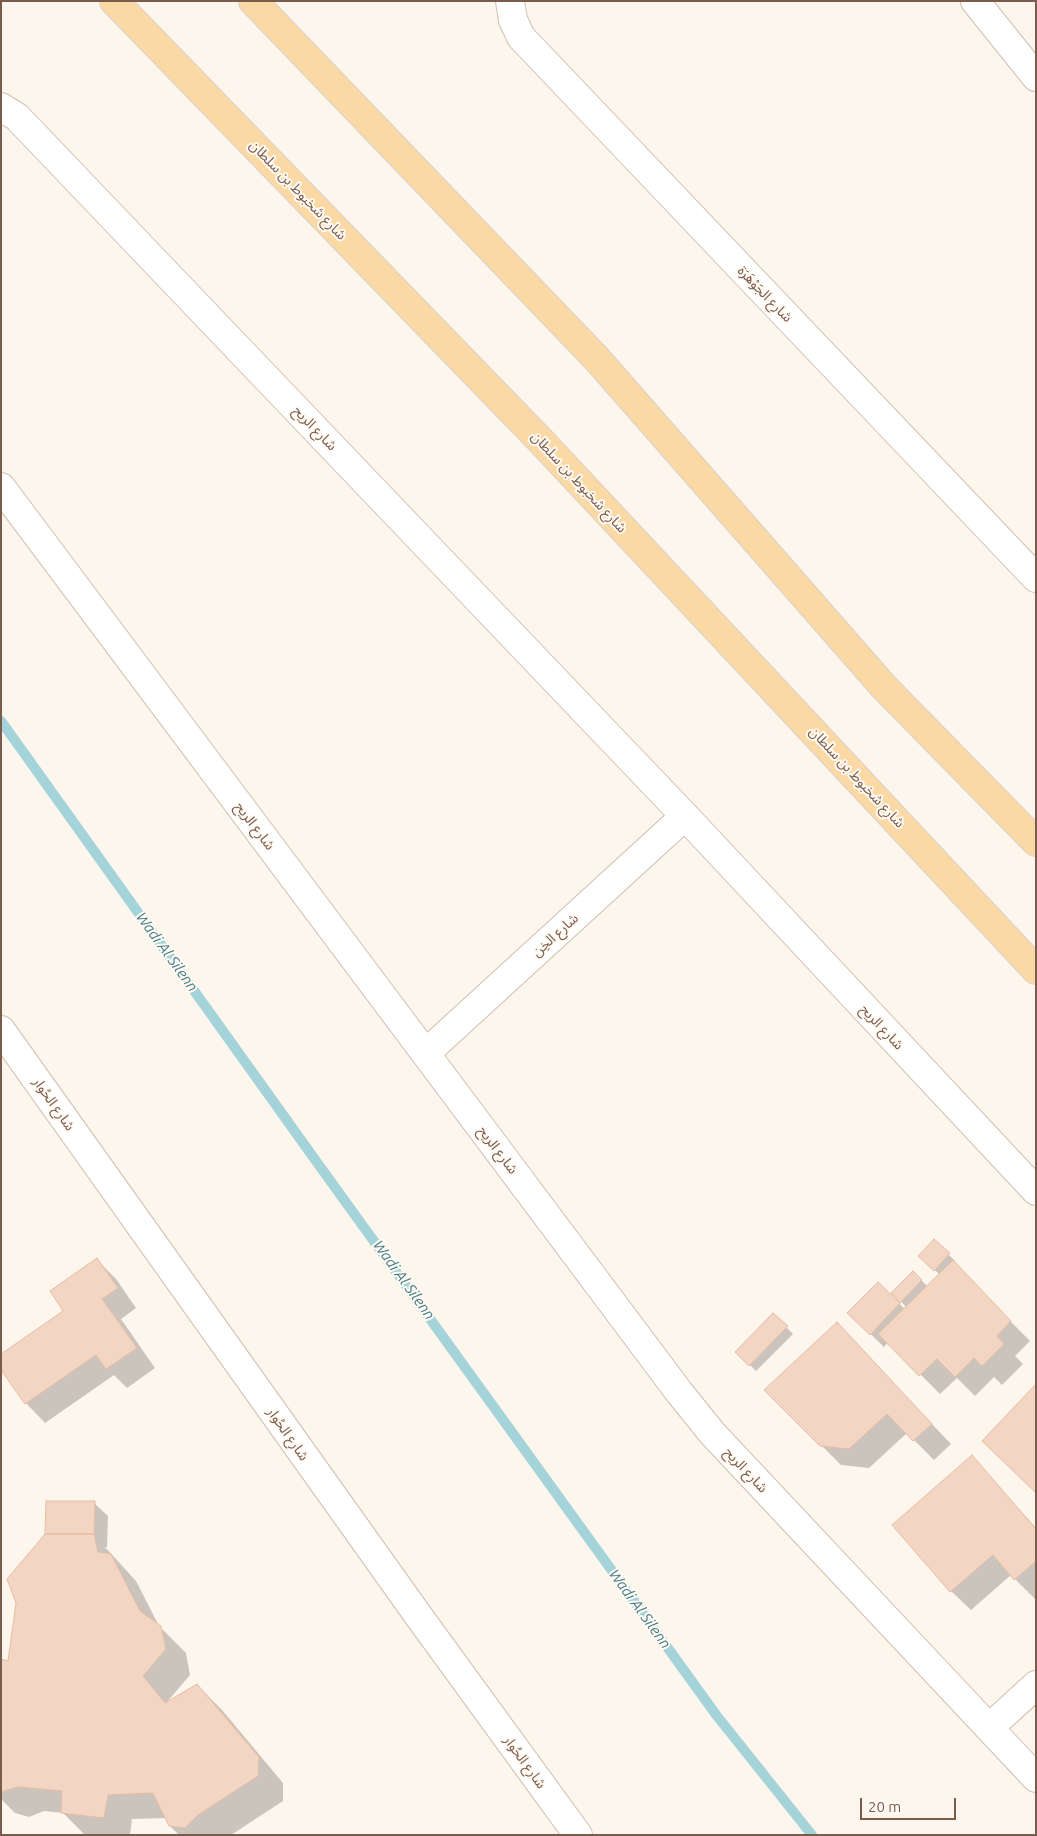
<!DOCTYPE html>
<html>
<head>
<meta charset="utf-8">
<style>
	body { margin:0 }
	#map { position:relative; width:1037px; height:1836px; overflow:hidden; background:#fdf6ec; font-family:Ubuntu,sans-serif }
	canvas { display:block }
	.frame { position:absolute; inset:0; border:2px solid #7a5c4d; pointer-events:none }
	.scale { position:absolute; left:860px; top:1798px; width:96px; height:22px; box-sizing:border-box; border:2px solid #7a5c4d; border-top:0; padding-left:6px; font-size:15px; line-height:18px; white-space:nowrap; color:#7a5c4d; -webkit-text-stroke:4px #fffaf3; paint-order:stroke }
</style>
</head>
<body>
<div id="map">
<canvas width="1037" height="1836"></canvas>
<div class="frame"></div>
<div class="scale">20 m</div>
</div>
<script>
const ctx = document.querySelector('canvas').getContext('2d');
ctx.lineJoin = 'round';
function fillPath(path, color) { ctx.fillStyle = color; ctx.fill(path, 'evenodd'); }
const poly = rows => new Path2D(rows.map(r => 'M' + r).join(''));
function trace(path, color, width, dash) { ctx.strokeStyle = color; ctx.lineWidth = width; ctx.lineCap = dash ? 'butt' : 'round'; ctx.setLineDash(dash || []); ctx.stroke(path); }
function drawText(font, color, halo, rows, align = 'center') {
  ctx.font = font + ' Ubuntu,"Noto Sans Arabic",sans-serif'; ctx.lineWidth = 4; ctx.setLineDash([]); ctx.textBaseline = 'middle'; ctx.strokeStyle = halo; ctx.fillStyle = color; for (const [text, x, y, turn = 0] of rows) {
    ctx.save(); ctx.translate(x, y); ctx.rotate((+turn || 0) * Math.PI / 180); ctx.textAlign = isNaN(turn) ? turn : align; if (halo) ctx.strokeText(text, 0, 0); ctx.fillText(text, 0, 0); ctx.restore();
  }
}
const shadow = poly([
	[934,1240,955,1261,953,1263,1030,1341,1015,1356,1023,1364,1002,1385,994,1377,975,1396,957,1378,940,1394,888,1342,884,1347,849,1313,878,1283,909,1313,910,1311,893,1293,913,1272,928,1287,940,1275,920,1256],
	[97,1260,116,1279,136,1308,121,1319,155,1368,127,1388,114,1375,45,1423,26,1403,1,1368,65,1311],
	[773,1314,793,1334,756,1371,737,1352],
	[837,1324,951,1444,934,1460,907,1433,869,1468,841,1465,766,1390],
	[972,1457,1036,1528,1035,1599,1011,1575,971,1610,951,1591],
	[94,1503,108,1516,107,1547,105,1547,136,1581,159,1626,186,1653,190,1675,167,1702,197,1685,222,1710,283,1783,283,1801,231,1835,179,1835,170,1826,167,1818,132,1819,130,1835,85,1835,63,1813,44,1811,29,1817,15,1813,1,1799,1,1660,9,1663]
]);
const stream = poly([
	[1,721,316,1161,717,1716,812,1835]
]);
const building = poly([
	[934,1239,950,1253,934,1271,918,1256,934,1239],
	[97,1258,118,1288,102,1299,137,1348,106,1369,96,1355,25,1404,1,1370,1,1354,63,1311,50,1291,97,1258],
	[953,1260,1011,1321,997,1336,1004,1344,982,1366,974,1358,955,1377,937,1359,919,1376,878,1334,953,1260],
	[913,1271,922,1280,900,1303,891,1293,913,1271],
	[878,1282,900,1303,870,1335,847,1313,878,1282],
	[773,1313,788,1326,749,1366,735,1352,773,1313],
	[837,1322,932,1424,913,1441,887,1414,849,1449,820,1446,764,1390,837,1322],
	[1036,1384,1036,1493,982,1441,1036,1384],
	[972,1455,1036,1529,1036,1561,1014,1580,993,1555,950,1592,892,1525,972,1455],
	[46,1501,95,1501,94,1534,45,1534,46,1501],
	[45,1534,94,1534,98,1552,111,1554,140,1611,161,1626,166,1649,143,1676,165,1703,197,1684,259,1757,258,1776,198,1815,185,1828,169,1826,153,1793,108,1795,104,1818,61,1813,62,1791,18,1787,1,1792,1,1659,8,1661,16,1603,7,1579,45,1534]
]);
const minor = poly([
	[510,1,513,20,521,37,1036,578],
	[975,1,1036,77],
	[1,107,17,117,685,816,1036,1191],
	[1,487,679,1392,712,1433,1036,1778],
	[1,1030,420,1618,578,1835],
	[426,1053,685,816],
	[989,1728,1036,1685]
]);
const primary = poly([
	[114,1,540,440,1036,970],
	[253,1,597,359,884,687,1036,842]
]);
const streetNames = [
	["شارع شخبوط بن سلطان",298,190,46],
	["شارع الجَوْهَرَة",765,294,46],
	["شارع الريح",315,428,46],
	["شارع شخبوط بن سلطان",579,482,47],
	["شارع شخبوط بن سلطان",857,777,47],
	["شارع الريح",255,826,53],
	["شارع الخِن",555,935,-42],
	["شارع الريح",882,1027,47],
	["شارع الحُوار",54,1104,55],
	["شارع الريح",498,1150,53],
	["شارع الحُوار",288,1434,55],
	["شارع الريح",746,1470,47],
	["شارع الحُوار",525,1762,54]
];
const waterNames = [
	["Wadi Al Silenn",167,952,54],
	["Wadi Al Silenn",404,1280,54],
	["Wadi Al Silenn",640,1609,54]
];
fillPath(shadow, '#0003');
trace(stream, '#a5d3da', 10);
fillPath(building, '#f3d5c3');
trace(building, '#e6bba3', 1);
trace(minor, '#d1beb0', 30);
trace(primary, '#dad1cd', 30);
trace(minor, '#fff', 28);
trace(primary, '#fbd9a5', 28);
drawText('14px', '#7a5c4d', '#fffaf3', streetNames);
drawText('italic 15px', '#437c86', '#fffaf3', waterNames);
</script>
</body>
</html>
